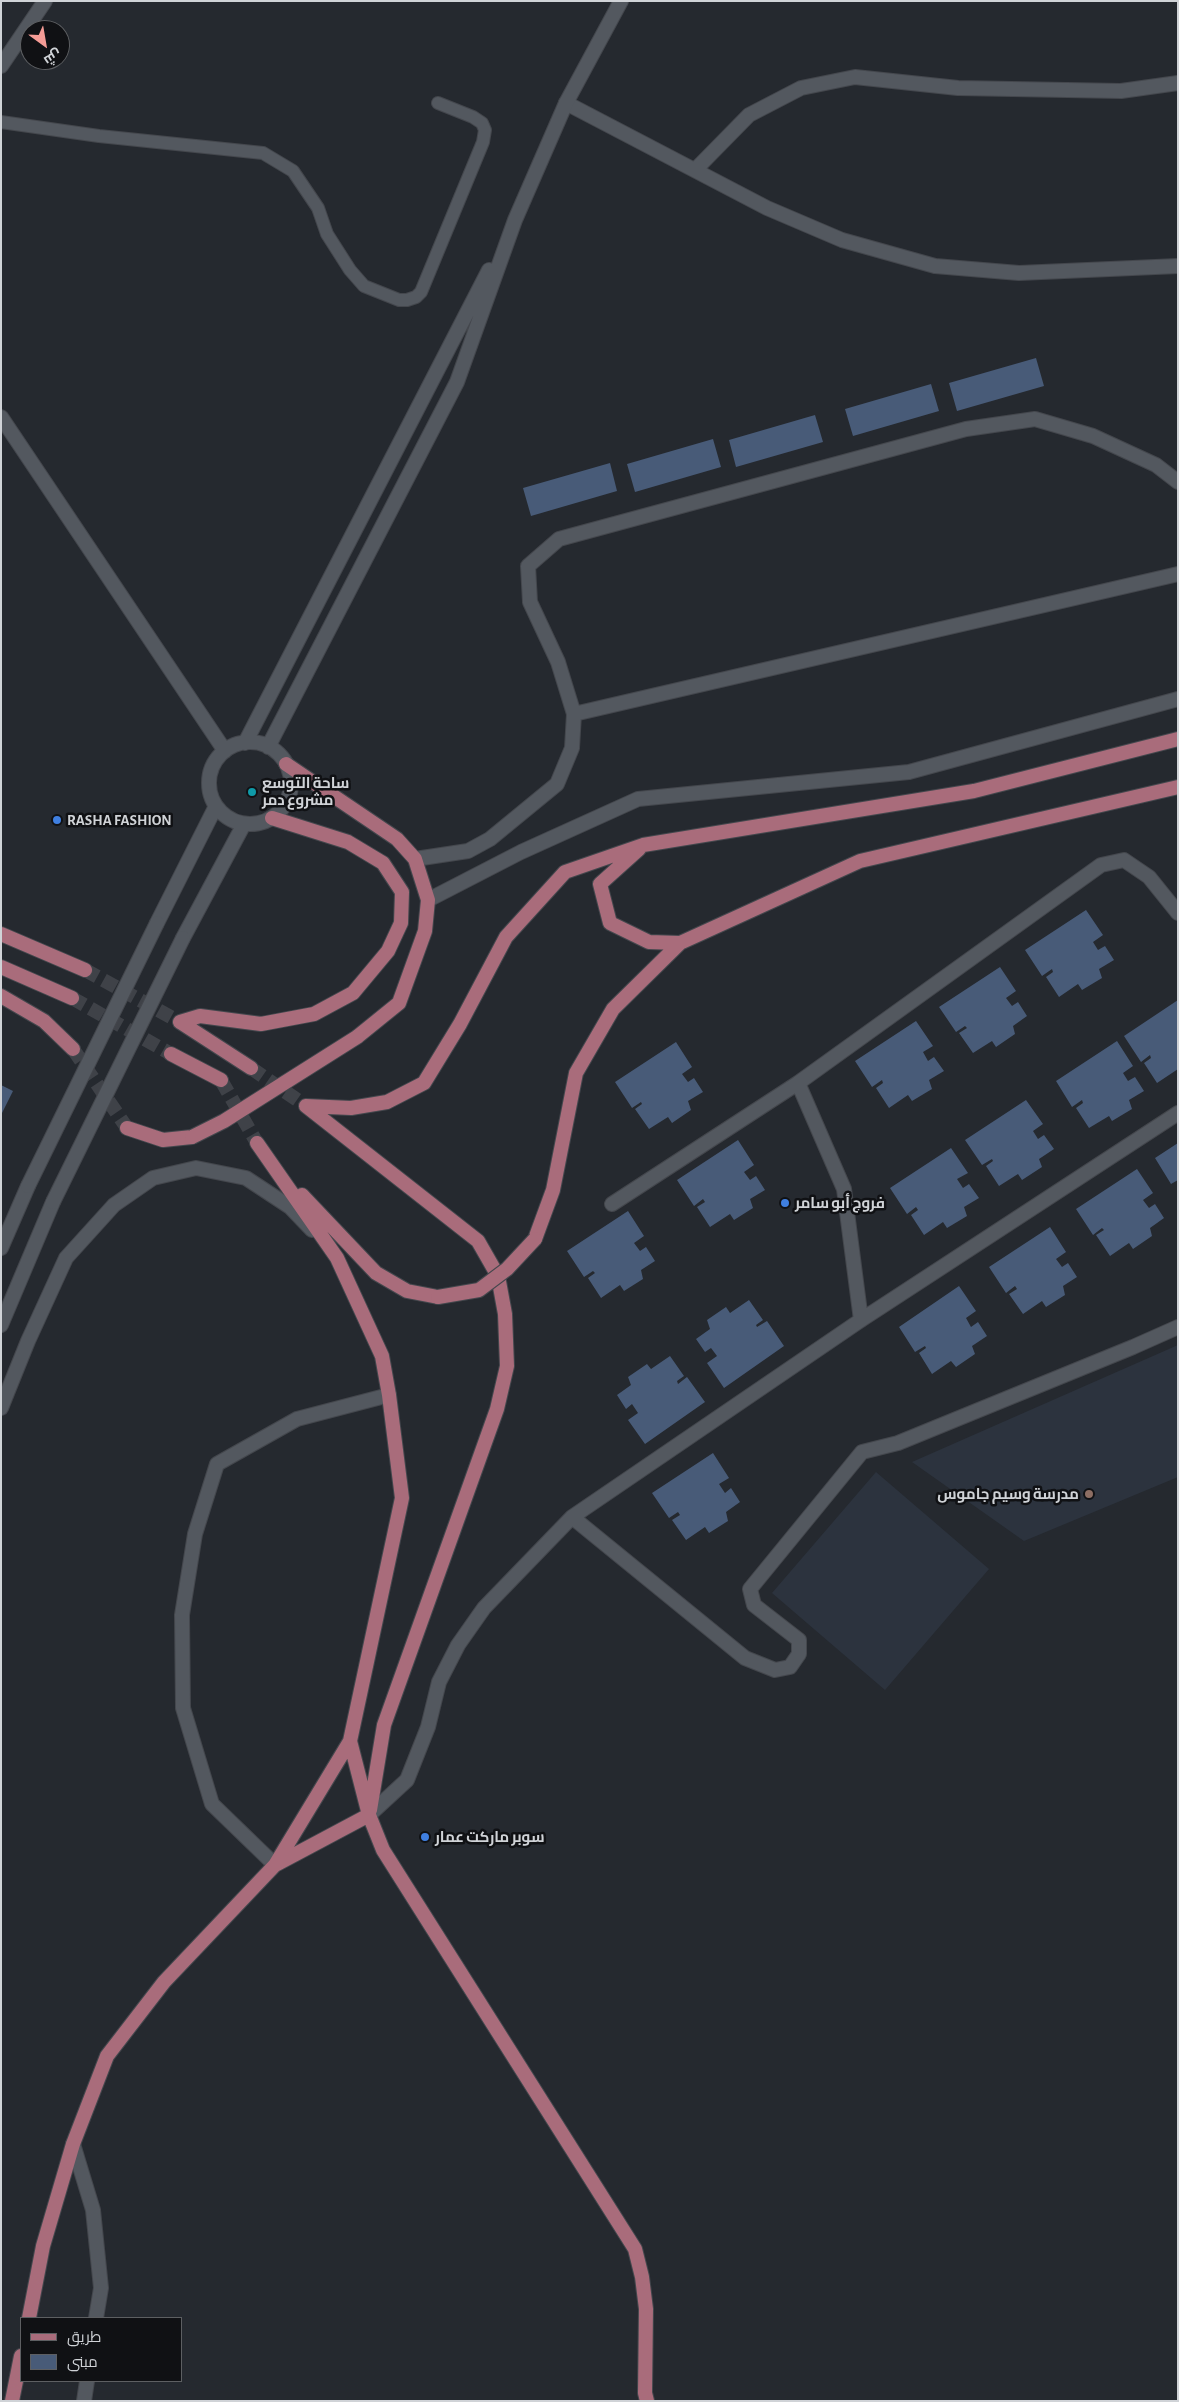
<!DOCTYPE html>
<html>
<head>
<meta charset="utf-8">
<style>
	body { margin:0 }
	#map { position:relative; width:1179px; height:2402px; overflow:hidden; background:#25292f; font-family:"Alegreya Sans",Cairo,sans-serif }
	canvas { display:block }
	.frame { position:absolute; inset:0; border:2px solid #d0d3d7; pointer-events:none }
	.legend { position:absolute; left:20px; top:2317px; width:162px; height:65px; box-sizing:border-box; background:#101114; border:1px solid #5d5f62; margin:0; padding:6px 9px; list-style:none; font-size:15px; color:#d0d3d7 }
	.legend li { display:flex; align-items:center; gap:10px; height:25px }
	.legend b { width:25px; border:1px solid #5d5f62 }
	.north { position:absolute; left:20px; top:20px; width:50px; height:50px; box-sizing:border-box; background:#101114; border:1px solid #5d5f62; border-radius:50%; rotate:148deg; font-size:14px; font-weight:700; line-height:20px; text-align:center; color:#d0d3d7 }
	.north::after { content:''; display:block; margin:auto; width:18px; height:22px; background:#f59c96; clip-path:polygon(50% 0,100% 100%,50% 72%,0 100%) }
</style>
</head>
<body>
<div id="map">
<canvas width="1179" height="2402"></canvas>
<div class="frame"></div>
<ul class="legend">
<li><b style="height:6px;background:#a96c7b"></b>طريق</li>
<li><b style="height:14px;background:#485b78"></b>مبنى</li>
</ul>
<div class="north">ش</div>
</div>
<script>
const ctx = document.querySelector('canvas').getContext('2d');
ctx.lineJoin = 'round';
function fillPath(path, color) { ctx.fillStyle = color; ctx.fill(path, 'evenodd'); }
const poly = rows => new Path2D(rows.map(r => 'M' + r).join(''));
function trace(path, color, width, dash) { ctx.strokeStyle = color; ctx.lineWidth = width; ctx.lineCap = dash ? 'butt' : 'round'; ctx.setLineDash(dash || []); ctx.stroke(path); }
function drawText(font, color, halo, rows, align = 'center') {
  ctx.font = font + ' "Alegreya Sans",Cairo,sans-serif'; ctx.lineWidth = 5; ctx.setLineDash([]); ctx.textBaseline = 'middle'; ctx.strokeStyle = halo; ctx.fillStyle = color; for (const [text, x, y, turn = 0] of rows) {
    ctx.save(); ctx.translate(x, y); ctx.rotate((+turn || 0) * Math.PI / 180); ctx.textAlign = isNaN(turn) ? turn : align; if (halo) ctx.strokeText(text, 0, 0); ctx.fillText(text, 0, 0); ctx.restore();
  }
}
const built = poly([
	[1178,1345,1178,1477,1024,1541,912,1462],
	[876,1472,989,1569,885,1690,772,1593]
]);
const building = poly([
	[1036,358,1044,386,957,411,949,383],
	[931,384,939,411,853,436,845,409],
	[815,415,823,442,736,467,729,440],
	[713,439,721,467,635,492,627,464],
	[610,463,617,491,531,516,523,488],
	[1086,910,1103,935,1093,942,1098,950,1105,946,1114,960,1099,969,1102,978,1082,990,1078,984,1059,997,1046,977,1053,972,1052,969,1042,976,1025,950],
	[1000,967,1016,991,1006,998,1012,1006,1018,1002,1027,1016,1013,1026,1015,1034,996,1047,992,1041,973,1053,959,1033,967,1028,965,1026,956,1032,939,1007],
	[1178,1000,1178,1069,1157,1083,1144,1063,1151,1058,1150,1055,1141,1062,1124,1036],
	[916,1021,933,1046,923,1052,928,1061,934,1057,944,1071,929,1080,932,1089,912,1101,908,1095,889,1108,876,1088,883,1083,882,1080,872,1087,855,1061],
	[1117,1041,1133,1066,1123,1073,1128,1081,1135,1077,1144,1091,1129,1100,1132,1109,1112,1121,1109,1116,1089,1128,1076,1108,1083,1103,1082,1100,1072,1107,1056,1081],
	[676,1042,692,1067,682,1074,688,1082,694,1078,703,1092,688,1101,691,1110,672,1123,668,1117,649,1129,635,1109,642,1104,641,1102,632,1108,615,1082],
	[1,1085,13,1091,1,1115],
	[1026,1100,1043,1124,1033,1131,1038,1139,1044,1135,1054,1149,1039,1159,1042,1167,1022,1180,1018,1174,999,1186,986,1166,993,1161,992,1159,982,1165,965,1140],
	[738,1140,754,1165,744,1172,750,1180,756,1176,765,1190,750,1199,753,1208,734,1220,730,1214,710,1227,697,1207,705,1202,703,1199,694,1206,677,1180],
	[1178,1143,1178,1180,1171,1184,1155,1158],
	[951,1148,968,1173,957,1179,963,1188,969,1184,979,1198,964,1207,967,1216,947,1228,943,1222,924,1235,911,1215,918,1210,916,1207,907,1214,890,1188],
	[1137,1169,1153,1193,1143,1200,1149,1208,1155,1204,1164,1218,1150,1228,1152,1236,1133,1249,1129,1243,1110,1256,1096,1235,1104,1230,1102,1228,1093,1235,1076,1209],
	[628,1211,644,1236,634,1243,640,1251,646,1247,655,1261,641,1270,643,1279,624,1291,620,1285,601,1298,588,1278,595,1273,593,1271,584,1277,567,1251],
	[1050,1227,1066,1252,1056,1259,1062,1267,1068,1263,1077,1277,1063,1286,1065,1295,1046,1307,1042,1301,1023,1314,1009,1294,1017,1289,1015,1286,1006,1293,989,1267],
	[959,1286,976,1311,966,1318,971,1327,978,1322,987,1336,972,1346,975,1354,956,1367,951,1361,932,1374,919,1353,926,1348,925,1346,915,1352,899,1327],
	[749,1300,763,1320,756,1325,757,1327,767,1321,784,1346,724,1388,707,1363,717,1356,711,1348,705,1352,696,1339,710,1329,707,1320,726,1307,730,1313],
	[670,1356,684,1376,677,1381,678,1384,687,1377,705,1402,645,1444,628,1420,638,1413,632,1404,626,1409,617,1395,631,1385,628,1377,647,1364,651,1369],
	[713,1453,729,1478,719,1484,725,1493,731,1488,740,1502,726,1512,728,1521,709,1533,705,1527,686,1540,672,1520,680,1515,678,1512,669,1518,652,1493]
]);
const primaryTunnel = poly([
	[85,970,180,1022],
	[72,998,171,1054],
	[73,1049,127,1128],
	[251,1068,306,1106],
	[221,1080,257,1143]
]);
const service = poly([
	[1,122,99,136,263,153,293,171,318,208,327,234,350,270,364,286,399,300,407,300,416,297,421,292,483,142,485,130,482,123,473,117,438,103]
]);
const minor = poly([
	[1,66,45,1],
	[566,103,767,208,842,240,935,266,1019,273,1178,266],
	[696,169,749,115,801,88,855,77,958,88,1121,91,1178,83],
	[574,714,1178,574],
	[415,859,468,851,490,839,557,784,572,748,574,714,558,662,530,602,528,566,559,539,966,429,1035,419,1093,436,1156,465,1178,482],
	[428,900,521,852,638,799,909,772,1178,699],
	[798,1083,844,1189,861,1320],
	[612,1204,798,1083,1101,865,1124,860,1149,877,1178,913],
	[572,1517,745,1658,775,1670,790,1667,799,1654,799,1640,754,1605,750,1589,862,1452,898,1443,1133,1347,1178,1327],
	[369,1815,407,1780,428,1727,439,1682,458,1645,484,1608,572,1517,861,1320,1178,1113],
	[275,1865,212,1804,183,1708,182,1615,195,1534,217,1464,297,1419,389,1395],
	[73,2144,93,2210,101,2288,96,2318],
	[84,2401,87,2381]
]);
const tertiary = poly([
	[1,417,225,751],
	'209 783a41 41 0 1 1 82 0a41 41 0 1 1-82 0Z',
	[245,743,489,270],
	[268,747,457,382,515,220,566,103,621,1],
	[157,923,216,806],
	[183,938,244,824],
	[1,1248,28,1186],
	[1,1325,53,1202],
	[1,1408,28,1341,66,1258,114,1205,153,1178,196,1168,246,1178,290,1207,312,1230]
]);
const primary = poly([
	[286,764,397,839,415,859,428,900,425,931,399,1003,357,1037],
	[639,849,600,884,610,923,649,942,680,943],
	[1,934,85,970],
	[1,967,72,998],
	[1,996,44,1021,73,1049],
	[180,1022,200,1016,261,1024,314,1014,353,993,388,951,401,923,402,892,383,863,348,842,272,818],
	[180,1022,251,1068],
	[171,1054,221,1080],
	[306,1106,351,1108,387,1102,424,1083,460,1024,506,937,565,872,643,845,974,791,1178,739],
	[306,1106,478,1241,498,1276,505,1314,507,1366,497,1409,384,1725,370,1810],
	[127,1128,163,1140,192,1137],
	[257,1143,337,1258,382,1356,389,1395,402,1498,350,1741,369,1815,383,1850,635,2249,642,2277,646,2309,645,2393,647,2401],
	[302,1195,376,1273,407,1291,438,1297],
	[535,1239,553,1190,576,1073,613,1009,680,943,860,861,1178,787],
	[277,1864,369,1815],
	[29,2318,43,2246,73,2144,107,2056,164,1982,275,1865,350,1741],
	[12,2401,21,2356]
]);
const tertiaryBridge = poly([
	[28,1186,157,923],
	[53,1202,183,938]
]);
const primaryBridge = poly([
	[192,1137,224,1121,357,1037],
	[438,1297,479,1290,507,1269,535,1239]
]);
const markers = [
	[252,792,5,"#0f9aa8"],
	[57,820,5,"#3f7fe0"],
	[785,1203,5,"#3f7fe0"],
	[1089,1494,5,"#8d6e63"],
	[425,1837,5,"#3f7fe0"]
];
const poiNames = [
	["ساحة التوسع",262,783],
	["مشروع دمر",262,800],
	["RASHA FASHION",67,820],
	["فروج أبو سامر",795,1203],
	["مدرسة وسيم جاموس",1079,1494,"right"],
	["سوبر ماركت عمار",435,1837]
];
fillPath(built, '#2c333e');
fillPath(building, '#485b78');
trace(primaryTunnel, '#3f4248', 14, [14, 7]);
trace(service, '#44474d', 14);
trace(minor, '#44474d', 16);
trace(tertiary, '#44474d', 16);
trace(primary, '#44474d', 16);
trace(service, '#53585f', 12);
trace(minor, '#53585f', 14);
trace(tertiary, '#53585f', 14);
trace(primary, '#a96c7b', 14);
trace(tertiaryBridge, '#44474d', 16, []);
trace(primaryBridge, '#44474d', 16, []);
trace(tertiaryBridge, '#53585f', 14);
trace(primaryBridge, '#a96c7b', 14);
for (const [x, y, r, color] of markers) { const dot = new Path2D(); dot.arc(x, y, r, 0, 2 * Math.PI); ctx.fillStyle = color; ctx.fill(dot); trace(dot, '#101114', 2); }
drawText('bold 15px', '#d0d3d7', '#101114', poiNames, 'left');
</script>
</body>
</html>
